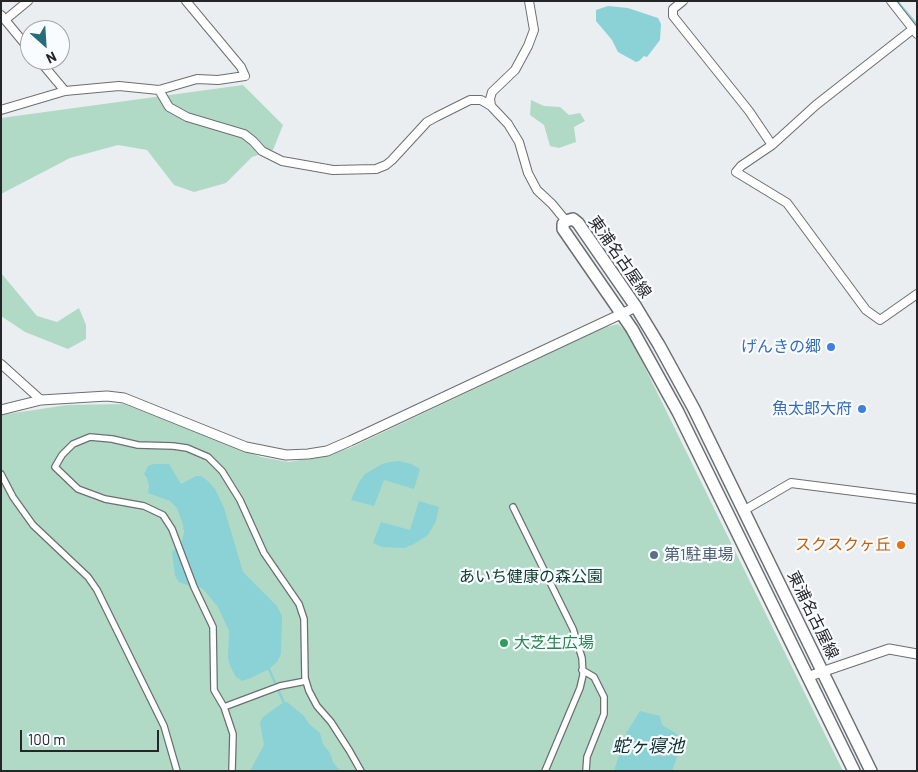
<!DOCTYPE html>
<html>
<head>
<meta charset="utf-8">
<style>
	body { margin:0 }
	#map { position:relative; width:918px; height:772px; overflow:hidden; background:#eaeef1; font-family:Barlow,sans-serif }
	canvas { display:block }
	.frame { position:absolute; inset:0; border:2px solid #252627; pointer-events:none }
	.north { position:absolute; left:20px; top:20px; width:50px; height:50px; box-sizing:border-box; background:#f8fcff; border:1px solid #a4a6a9; border-radius:50%; rotate:154deg; font-size:14px; font-weight:700; line-height:20px; text-align:center; color:#252627 }
	.north::after { content:''; display:block; margin:auto; width:18px; height:22px; background:#266d7b; clip-path:polygon(50% 0,100% 100%,50% 72%,0 100%) }
	.scale { position:absolute; left:20px; top:730px; width:139px; height:22px; box-sizing:border-box; border:2px solid #252627; border-top:0; padding-left:6px; font-size:15px; line-height:18px; white-space:nowrap; color:#252627; -webkit-text-stroke:4px #f8fcff; paint-order:stroke }
</style>
</head>
<body>
<div id="map">
<canvas width="918" height="772"></canvas>
<div class="frame"></div>
<div class="north">N</div>
<div class="scale">100 m</div>
</div>
<script>
const ctx = document.querySelector('canvas').getContext('2d');
ctx.lineJoin = 'round';
function fillPath(path, color) { ctx.fillStyle = color; ctx.fill(path, 'evenodd'); }
const poly = rows => new Path2D(rows.map(r => 'M' + r).join(''));
function trace(path, color, width, dash) { ctx.strokeStyle = color; ctx.lineWidth = width; ctx.lineCap = dash ? 'butt' : 'round'; ctx.setLineDash(dash || []); ctx.stroke(path); }
function drawText(font, color, halo, rows, align = 'center') {
  ctx.font = font + ' Barlow,"Noto Sans JP",sans-serif'; ctx.lineWidth = 4.5; ctx.setLineDash([]); ctx.textBaseline = 'middle'; ctx.strokeStyle = halo; ctx.fillStyle = color; for (const [text, x, y, turn = 0] of rows) {
    ctx.save(); ctx.translate(x, y); ctx.rotate((+turn || 0) * Math.PI / 180); ctx.textAlign = isNaN(turn) ? turn : align; if (halo) ctx.strokeText(text, 0, 0); ctx.fillText(text, 0, 0); ctx.restore();
  }
}
const green = poly([
	[243,85,283,125,273,150,252,157,226,183,194,192,174,185,147,150,118,145,70,158,1,194,1,118],
	[531,100,544,106,560,107,569,115,580,113,585,121,574,127,576,142,559,148,550,146,544,125,530,115],
	[1,273,37,316,57,322,79,308,86,325,86,339,68,349,25,332,1,316],
	[618,324,628,333,843,771,1,771,1,415,67,405,124,404,261,457,289,462,323,456,350,448,603,328]
]);
const water = poly([
	[608,6,628,8,658,18,661,24,660,40,647,57,644,56,639,61,636,62,618,52,612,40,596,21,596,10],
	[399,461,411,464,420,469,414,489,384,480,374,506,351,500,359,482,365,474,382,464,390,462],
	[154,464,169,464,181,484,196,476,201,476,209,482,215,489,224,508,243,572,277,606,282,616,281,654,277,662,269,669,251,678,242,681,236,677,231,668,228,659,229,631,218,607,203,589,198,586,190,586,179,582,175,576,172,552,182,541,184,532,183,525,177,508,170,501,148,493,149,486,147,478,144,474,148,466],
	[419,501,439,507,436,521,428,535,414,544,404,548,382,547,373,543,381,522,410,530],
	[287,702,304,716,309,724,320,733,323,744,330,753,333,762,340,771,250,771,264,745,260,723,263,717,281,704],
	[640,711,660,716,662,725,677,734,680,741,680,749,672,771,614,771,625,735]
]);
const stream = poly([
	[897,1,917,25],
	[269,669,284,703]
]);
const pedestrian = poly([
	[1,474,13,497,33,525,88,577,97,590,164,726,177,771],
	[513,507,573,629,582,658,583,675,580,688,545,771],
	[582,670,594,677,604,697,604,714,587,757,586,771],
	[224,707,280,686,306,681],
	[232,771,233,734,224,707,214,690,213,627,194,587,172,529,163,515,144,506,105,499,78,489,55,467,62,455,73,444,90,437,112,439,138,445,173,446,187,448,208,457,222,471,240,500,264,553,299,604,304,619,305,678,309,691,317,706,331,722,349,750,361,771]
]);
const minor = poly([
	[683,1,673,9,673,16,749,111,772,145],
	[891,1,917,34],
	[1,15,30,50],
	[5,20,28,1],
	[913,29,816,105,772,145,741,166,736,172,787,203,866,310,880,320,917,294],
	[39,60,65,91],
	[159,90,169,107,187,117,244,134,253,141,262,151,282,161,333,170,376,169,386,165,392,160,427,122,436,117,470,100,481,100,491,106,490,99,492,92,515,70,528,46,534,30,529,1],
	[491,106,508,124,519,142,528,173,537,190,552,204,566,221],
	[1,110,65,91,119,86,159,90,197,79,218,80,245,76,241,67,186,1],
	[1,364,41,400],
	[743,511,791,483,917,499]
]);
const tertiary = poly([
	[1,410,41,400,107,396,124,398,246,447,286,455,308,454,327,451,350,441,636,307],
	[807,677,889,649,917,654]
]);
const primary = poly([
	[854,771,678,412,632,329,563,229,563,224,566,221,573,219,578,223,636,307,659,345,694,409,871,771]
]);
const markers = [
	[831,347,5,"#3f7fe0"],
	[862,409,5,"#3f7fe0"],
	[901,545,5,"#e8710a"],
	[654,555,5,"#5c6f8a"],
	[504,643,5,"#2e9e5b"]
];
const streetNames = [
	["東浦名古屋線",620,257,55],
	["東浦名古屋線",813,615,64]
];
const shopNames = [
	["げんきの郷",821,347],
	["魚太郎大府",852,409]
];
const foodNames = [
	["スクスクヶ丘",891,545]
];
const serviceNames = [
	["第1駐車場",664,555]
];
const parkNames = [
	["あいち健康の森公園",531,577]
];
const leisureNames = [
	["大芝生広場",514,643]
];
const waterNames = [
	["蛇ヶ寝池",648,746]
];
fillPath(green, '#b0dac6');
fillPath(water, '#8ad2d6');
trace(stream, '#8ad2d6', 2.5);
trace(pedestrian, '#6b6f71', 8);
trace(minor, '#6b6f71', 10);
trace(tertiary, '#6b6f71', 11);
trace(primary, '#6b6f71', 14);
trace(pedestrian, '#fff', 5.5);
trace(minor, '#fff', 8);
trace(tertiary, '#fff', 9);
trace(primary, '#fff', 11);
for (const [x, y, r, color] of markers) { const dot = new Path2D(); dot.arc(x, y, r, 0, 2 * Math.PI); ctx.fillStyle = color; ctx.fill(dot); trace(dot, '#f8fcff', 2); }
drawText('16px', '#252627', '#f8fcff', streetNames);
drawText('16px', '#366cbe', '#f8fcff', shopNames, 'right');
drawText('16px', '#c56008', '#f8fcff', foodNames, 'right');
drawText('16px', '#4e5e75', '#f8fcff', serviceNames, 'left');
drawText('16px', '#10402e', '#f8fcff', parkNames);
drawText('16px', '#27864d', '#f8fcff', leisureNames, 'left');
drawText('italic 18px', '#0a2f31', '#f8fcff', waterNames);
</script>
</body>
</html>
